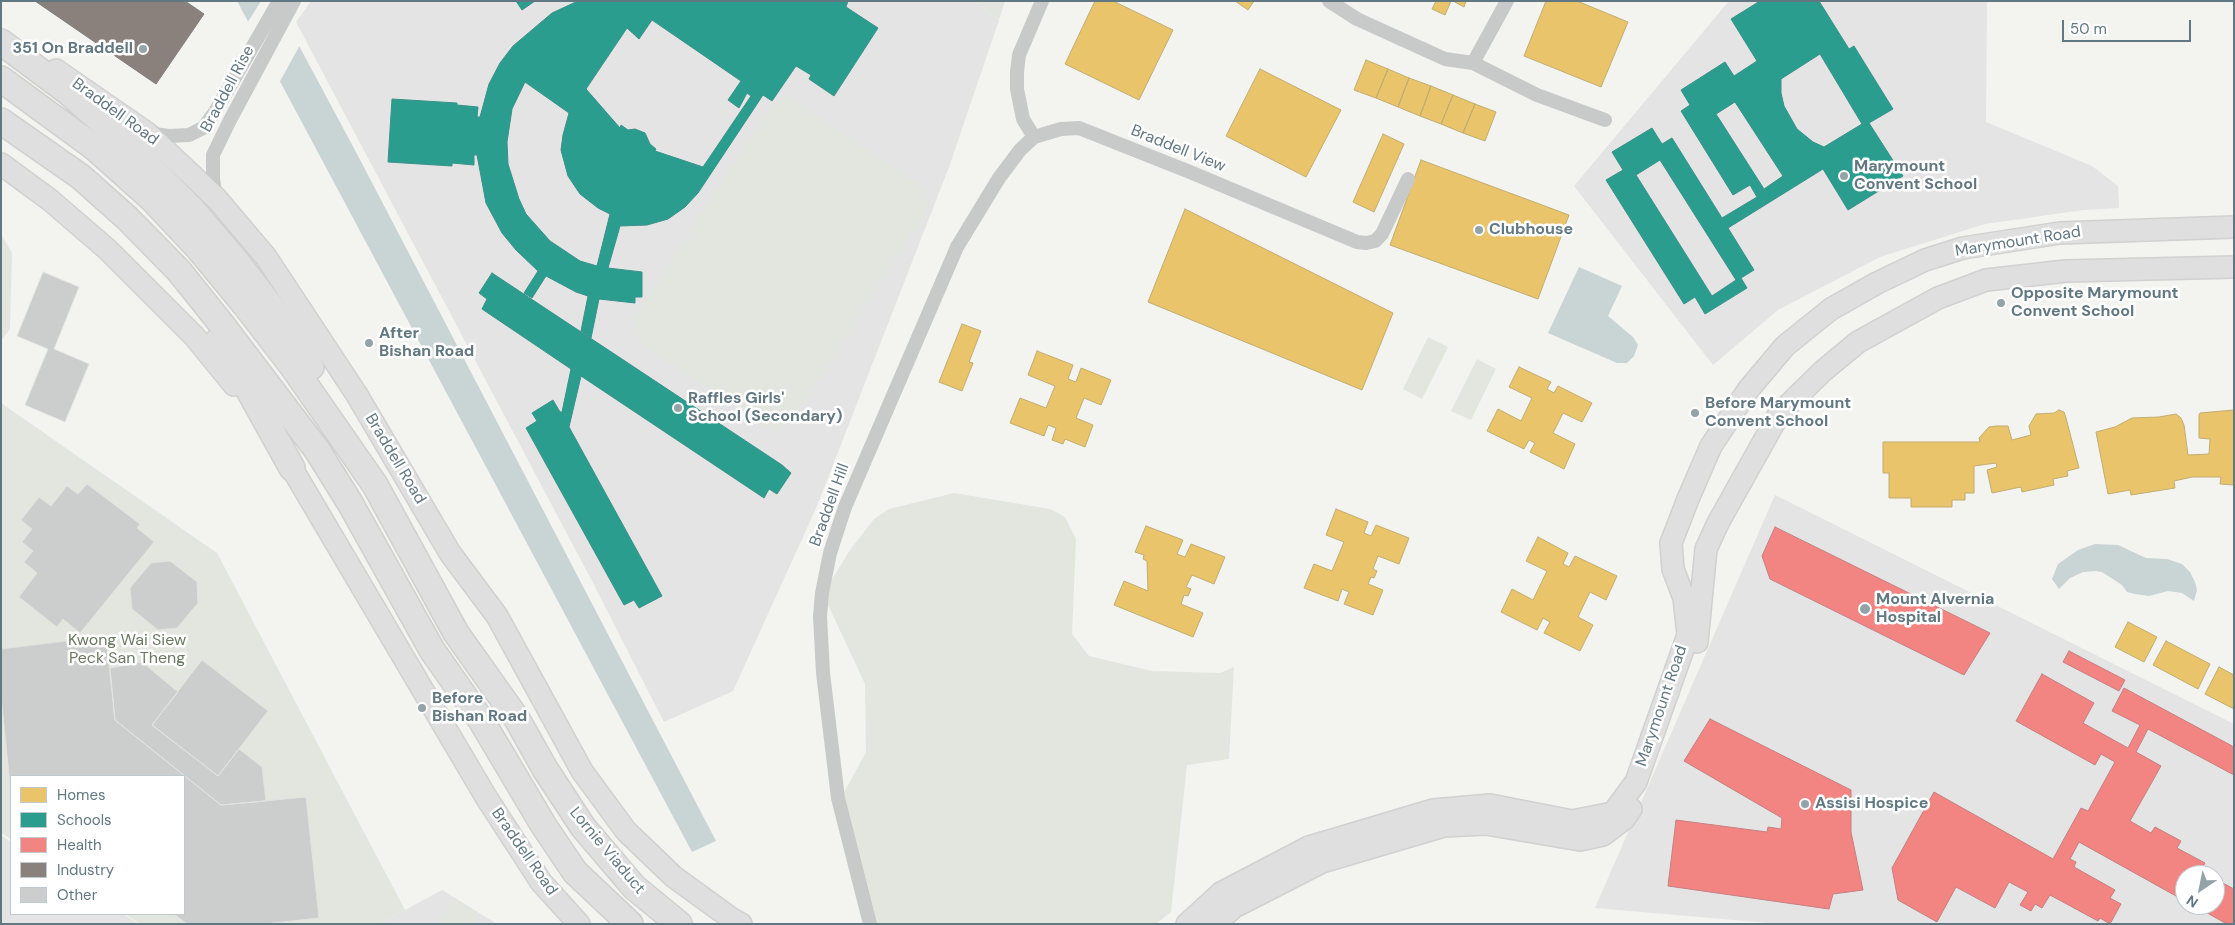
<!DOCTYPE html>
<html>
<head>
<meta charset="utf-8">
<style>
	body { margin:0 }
	#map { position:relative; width:2235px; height:925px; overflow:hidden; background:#f3f3f0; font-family:"DM Sans",sans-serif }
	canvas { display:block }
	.frame { position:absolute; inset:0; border:2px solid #617882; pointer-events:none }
	.legend { position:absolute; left:10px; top:775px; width:175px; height:140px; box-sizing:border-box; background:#fff; border:1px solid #c0c9cd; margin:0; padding:6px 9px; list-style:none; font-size:15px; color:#617882 }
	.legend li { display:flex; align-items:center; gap:10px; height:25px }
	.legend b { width:25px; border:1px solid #c0c9cd }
	.north { position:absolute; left:2175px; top:865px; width:50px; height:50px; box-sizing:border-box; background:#fff; border:1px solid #c0c9cd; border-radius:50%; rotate:214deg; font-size:14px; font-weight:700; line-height:20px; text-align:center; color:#617882 }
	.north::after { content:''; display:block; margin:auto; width:18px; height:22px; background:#94a3a8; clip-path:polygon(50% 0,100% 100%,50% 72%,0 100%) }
	.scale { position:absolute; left:2062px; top:20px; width:129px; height:22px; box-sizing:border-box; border:2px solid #617882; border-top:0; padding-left:6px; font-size:15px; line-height:18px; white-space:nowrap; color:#617882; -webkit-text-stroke:4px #fff; paint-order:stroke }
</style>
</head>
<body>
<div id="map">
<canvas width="2235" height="925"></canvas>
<div class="frame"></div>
<ul class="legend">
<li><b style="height:14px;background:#e9c46a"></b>Homes</li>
<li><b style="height:14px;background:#2a9d8f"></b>Schools</li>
<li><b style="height:14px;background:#f28482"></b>Health</li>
<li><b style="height:14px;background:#8a817c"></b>Industry</li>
<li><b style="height:14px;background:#cbcecd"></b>Other</li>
</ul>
<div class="north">N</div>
<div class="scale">50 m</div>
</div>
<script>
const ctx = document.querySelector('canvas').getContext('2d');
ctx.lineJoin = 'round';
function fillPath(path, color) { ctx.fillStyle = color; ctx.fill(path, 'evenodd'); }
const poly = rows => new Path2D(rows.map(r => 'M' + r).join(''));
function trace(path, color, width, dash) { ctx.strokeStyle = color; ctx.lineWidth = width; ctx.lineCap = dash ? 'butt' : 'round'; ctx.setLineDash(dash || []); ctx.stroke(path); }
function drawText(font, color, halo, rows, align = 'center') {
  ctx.font = font + ' "DM Sans",sans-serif'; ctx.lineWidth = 5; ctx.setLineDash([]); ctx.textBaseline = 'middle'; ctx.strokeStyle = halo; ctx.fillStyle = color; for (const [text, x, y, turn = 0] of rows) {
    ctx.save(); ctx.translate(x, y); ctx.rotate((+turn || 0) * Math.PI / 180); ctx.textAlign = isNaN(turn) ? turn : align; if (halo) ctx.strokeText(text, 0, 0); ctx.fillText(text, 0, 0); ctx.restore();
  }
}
const built = poly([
	[311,1,973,1,999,20,949,167,817,506,733,691,664,722,592,581,296,22],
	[1729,1,1987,1,1986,122,2092,166,2118,186,2119,208,2083,210,1985,224,1880,257,1778,310,1713,365,1574,186],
	[1775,495,2234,724,2234,924,1781,924,1595,908],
	[2185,875,2215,875,2215,905,2185,905],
	[1,835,11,842,11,914,123,914,139,924,1,924],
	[442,890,497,924,378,924,405,910]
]);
const green = poly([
	[973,1,1005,1,999,20],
	[786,95,927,190,928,211,790,420,774,431,644,346,634,320,769,110],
	[1,234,12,253,10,329,1,341],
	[1428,337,1448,347,1422,399,1403,389],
	[1477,359,1496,369,1471,420,1451,411],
	[1,403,217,553,405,910,378,924,140,924,125,914,184,914,184,776,11,776,11,839,1,833],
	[954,493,1050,509,1065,517,1076,539,1072,634,1089,656,1152,671,1220,673,1234,667,1229,759,1187,765,1171,912,1156,924,875,924,841,798,866,752,865,684,823,594,850,550,874,519,889,509],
	[455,898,480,916,475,924,438,924]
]);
const water = poly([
	[237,1,275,1,357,154,716,841,692,852],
	[1579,267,1622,286,1608,316,1633,337,1638,345,1634,356,1627,363,1617,363,1548,333],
	[2095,544,2118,545,2146,558,2167,559,2182,564,2190,572,2195,582,2197,590,2194,601,2182,593,2168,591,2149,596,2135,594,2127,592,2122,585,2102,572,2096,571,2083,572,2070,578,2059,589,2052,579,2058,564,2078,550]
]);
const pier = poly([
	[261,1,278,1,300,45,278,85,246,25]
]);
const homes = poly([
	[1095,1,1113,1,1173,30,1139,100,1065,64,1095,1],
	[1235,1,1254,1,1248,10,1235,1],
	[1436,1,1451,1,1445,15,1432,9,1436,1],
	[1453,1,1466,1,1464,7,1453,1],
	[1546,1,1577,1,1628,22,1601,87,1524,56,1546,1],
	[1366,60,1388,69,1376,98,1354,90,1366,60],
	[1260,69,1341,110,1306,177,1226,136,1260,69],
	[1388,69,1409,78,1398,107,1376,98,1388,69],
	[1409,78,1431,86,1420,116,1398,107,1409,78],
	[1431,86,1453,95,1441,124,1420,116,1431,86],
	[1453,95,1475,104,1463,133,1441,124,1453,95],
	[1475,104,1496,112,1485,141,1463,133,1475,104],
	[1383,134,1404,144,1374,212,1353,202,1383,134],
	[1421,160,1569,215,1538,299,1390,245,1421,160],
	[1185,209,1393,313,1362,390,1148,302,1185,209],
	[962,324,981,331,969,362,973,363,962,391,939,382,962,324],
	[1037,351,1073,365,1068,379,1076,382,1081,368,1111,380,1101,405,1084,398,1076,418,1093,425,1085,447,1065,439,1063,444,1052,440,1056,428,1048,425,1044,436,1010,423,1020,398,1046,408,1055,386,1028,375,1037,351],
	[1519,367,1551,382,1547,389,1554,393,1558,386,1592,403,1582,422,1563,413,1553,433,1575,444,1564,469,1530,452,1535,443,1529,440,1524,449,1487,431,1498,409,1521,421,1532,398,1509,387,1519,367],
	[2059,410,2064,412,2066,418,2079,468,2067,471,2068,476,2053,479,2054,485,2022,492,2021,487,1992,493,1987,470,1997,467,1996,463,1974,466,1974,493,1965,493,1965,500,1952,500,1952,507,1911,507,1911,498,1889,498,1889,473,1883,473,1883,442,1980,442,1979,438,1989,427,1996,426,2008,426,2012,440,2031,435,2029,426,2036,414,2054,413,2059,410],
	[2234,410,2234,485,2220,484,2221,477,2192,477,2174,481,2175,488,2131,495,2130,490,2108,494,2096,432,2115,427,2132,418,2159,417,2176,414,2181,418,2184,425,2188,455,2209,454,2210,439,2199,438,2199,415,2200,413,2234,410],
	[1336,509,1368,522,1364,533,1371,536,1376,525,1409,538,1399,564,1378,556,1373,569,1377,571,1374,578,1371,577,1368,584,1383,590,1373,615,1344,604,1349,592,1342,589,1338,601,1304,588,1314,564,1332,571,1344,542,1326,535,1336,509],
	[1146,526,1183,540,1177,554,1185,557,1191,544,1225,557,1214,584,1192,575,1186,587,1191,589,1188,596,1184,595,1181,604,1203,613,1193,637,1114,605,1124,581,1148,591,1147,561,1143,559,1144,555,1135,552,1146,526],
	[1538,537,1568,553,1563,564,1569,567,1575,556,1617,576,1606,600,1590,592,1578,617,1593,625,1580,651,1544,633,1550,622,1543,618,1537,630,1501,612,1512,589,1533,600,1547,571,1526,561,1538,537],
	[2128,622,2157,637,2144,662,2115,647,2128,622],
	[2166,641,2210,664,2198,689,2153,665,2166,641],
	[2219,667,2234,675,2234,709,2205,694,2219,667]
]);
const schools = poly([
	[516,1,535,1,522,10,516,1],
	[578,1,848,1,846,7,878,28,834,96,809,79,811,75,796,66,772,101,763,95,698,193,685,207,668,219,647,225,620,226,608,268,642,272,642,297,635,297,635,303,599,299,591,338,581,331,588,296,576,292,546,276,532,298,524,293,538,271,516,250,502,233,486,203,477,155,474,155,474,165,452,163,452,166,388,162,392,99,457,103,457,105,478,107,477,117,480,117,489,84,500,63,513,46,552,13,578,1],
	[1760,1,1819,1,1849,49,1854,46,1893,109,1869,123,1903,176,1848,210,1823,169,1728,228,1754,270,1741,278,1747,288,1705,314,1695,297,1684,304,1606,180,1623,170,1612,152,1652,128,1662,144,1672,138,1722,218,1757,197,1750,185,1733,195,1681,111,1690,105,1681,90,1725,62,1734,76,1757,61,1731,19,1760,1],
	[1820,54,1862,124,1824,147,1813,142,1797,129,1784,106,1781,93,1781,79,1820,54],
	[1735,102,1783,176,1764,189,1716,114,1735,102],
	[1660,160,1736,280,1712,296,1636,175,1660,160],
	[652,20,741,81,728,100,739,108,747,93,751,96,703,167,655,151,656,149,650,144,645,133,635,129,628,130,621,125,620,128,586,89,627,28,639,39,652,20],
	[525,82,569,113,563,135,561,150,568,176,580,194,598,208,610,214,597,266,580,261,550,241,526,214,519,199,508,164,507,142,512,109,525,82],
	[492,273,782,465,791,473,777,494,769,489,764,498,581,376,569,427,662,596,639,608,634,600,624,605,526,428,537,421,532,413,553,400,560,412,562,412,571,369,482,309,487,299,479,293,492,273]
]);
const health = poly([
	[1775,527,1990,633,1964,675,1770,579,1762,556,1775,527],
	[2069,651,2125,680,2119,691,2063,662,2069,651],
	[2042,674,2094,703,2083,723,2128,748,2140,725,2112,711,2124,688,2234,747,2234,775,2148,729,2136,752,2161,766,2130,821,2151,833,2155,827,2181,841,2177,848,2205,863,2200,871,2208,875,2185,875,2185,901,2079,842,2070,859,2076,862,2074,867,2115,890,2110,898,2121,904,2110,924,2100,918,2098,921,2050,895,2042,908,2035,904,2031,911,2020,905,2028,892,2009,882,1995,908,1956,887,1937,922,1898,900,1892,868,1934,792,2053,859,2081,808,2088,811,2115,762,2101,754,2095,765,2016,721,2042,674],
	[1710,719,1851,790,1851,832,1863,890,1833,894,1829,909,1668,886,1676,820,1767,832,1768,827,1781,829,1782,818,1684,761,1710,719],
	[2215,879,2234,889,2234,924,2227,924,2193,905,2215,905,2215,879]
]);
const industry = poly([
	[35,1,185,1,204,14,156,84,35,1]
]);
const building = poly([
	[43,272,79,287,54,349,89,364,65,422,25,405,48,349,17,336,43,272],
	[87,484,140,524,137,528,154,542,80,633,63,619,57,627,19,597,37,573,24,562,33,551,22,542,32,529,21,520,39,497,51,506,67,486,78,494,87,484],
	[170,561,197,582,198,603,177,628,158,630,132,609,130,588,151,563,170,561],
	[106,636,115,720,221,805,306,797,319,918,264,924,187,924,174,914,184,914,184,776,11,776,10,784,1,696,1,649,106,636],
	[202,660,268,711,218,776,152,725,202,660],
	[142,662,178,692,152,725,218,776,239,749,262,767,266,801,221,805,115,720,110,668,142,662]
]);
const street = poly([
	[1329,1,1357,19,1445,59,1473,63,1507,1],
	[1473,63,1537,95,1605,120],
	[147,133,169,136,189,135,203,128,215,112,279,1],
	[1034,137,1023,119,1017,89,1017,72,1019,55,1042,1],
	[216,198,213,179,213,155,229,122,294,1],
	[870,924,838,798,823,673,820,616,822,593,830,553,845,507,957,247,999,178,1020,150,1034,137,1061,129,1079,128,1190,172,1357,242,1366,243,1375,241,1382,234,1408,179]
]);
const primary = poly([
	[56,70,147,133,216,198,266,257,357,395,450,553,497,616,582,771,626,831,674,877,732,919,741,924],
	[1,164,50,200,108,250,194,336,234,385],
	[284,455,486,797,541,882,579,924],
	[1697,642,1706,549,1718,523,1779,414,1823,371,1858,342,1938,298,1986,280,2066,271,2234,267],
	[1187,924,1221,893,1309,847,1433,810,1490,805,1572,821,1613,813,1636,782,1688,635,1684,598,1673,569,1671,543,1688,499,1711,446,1748,390,1785,346,1831,309,1877,283,1925,260,1963,248,2060,233,2234,227],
	[1215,924,1234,907,1322,862,1444,826,1486,824,1580,840,1603,835,1624,819,1631,809]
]);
const highway = poly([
	[1,42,68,92,132,149,191,208,237,262,283,322,311,367],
	[1,79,95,148,151,198,199,249,246,306,293,367,375,485,456,633,517,719,545,769,583,827,634,887,679,924],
	[1,121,81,177,127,218,179,271,223,326,317,450,350,503,432,650,481,720,544,826,575,872,630,924],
	[217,342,247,387,292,468]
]);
const markers = [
	[143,49,5,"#94a3a8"],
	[1844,176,5,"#94a3a8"],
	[1479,230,5,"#94a3a8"],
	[2001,303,5,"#94a3a8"],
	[369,343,5,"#94a3a8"],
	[678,408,5,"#94a3a8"],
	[1695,413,5,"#94a3a8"],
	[1865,609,6,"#94a3a8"],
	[422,708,5,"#94a3a8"],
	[1805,804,5,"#94a3a8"]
];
const poiNames = [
	["351 On Braddell",133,49,"right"],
	["Marymount",1854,167],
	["Convent School",1854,185],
	["Clubhouse",1489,230],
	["Opposite Marymount",2011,294],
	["Convent School",2011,312],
	["After",379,334],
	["Bishan Road",379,352],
	["Raffles Girls'",688,399],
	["School (Secondary)",688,417],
	["Before Marymount",1705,404],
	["Convent School",1705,422],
	["Mount Alvernia",1876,600],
	["Hospital",1876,618],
	["Before",432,699],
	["Bishan Road",432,717],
	["Assisi Hospice",1815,804]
];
const streetNames = [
	["Braddell Rise",228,89,-62],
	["Braddell Road",115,112,36],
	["Braddell View",1178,149,22],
	["Marymount Road",2018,242,-9],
	["Braddell Road",395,459,59],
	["Braddell Hill",830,505,-70],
	["Marymount Road",1662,706,-71],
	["Lornie Viaduct",607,851,50],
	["Braddell Road",524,852,55]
];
const parkNames = [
	["Kwong Wai Siew",127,641],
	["Peck San Theng",127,659]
];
fillPath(built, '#e3e4e3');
fillPath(green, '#e3e6de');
fillPath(water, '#c9d4d5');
fillPath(pier, '#f3f3f0');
fillPath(homes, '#e9c46a');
trace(homes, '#c0ad71', 1);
fillPath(schools, '#2a9d8f');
trace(schools, '#3a928b', 1);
fillPath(health, '#f28482');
trace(health, '#c68082', 1);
fillPath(industry, '#8a817c');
trace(industry, '#7e7e7e', 1);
fillPath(building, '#cbcecd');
trace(building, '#e2e2e1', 1);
trace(primary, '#d0d1d0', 24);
trace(highway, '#cfd0cf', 28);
trace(street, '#c8caca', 14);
trace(primary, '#dedfde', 21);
trace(highway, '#dedfde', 25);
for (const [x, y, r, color] of markers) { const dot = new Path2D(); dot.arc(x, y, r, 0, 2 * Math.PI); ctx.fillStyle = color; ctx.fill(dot); trace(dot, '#fff', 2); }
drawText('bold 16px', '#617882', '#fff', poiNames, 'left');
drawText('16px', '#617882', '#fff', streetNames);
drawText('16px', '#697960', '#fff', parkNames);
</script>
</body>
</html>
